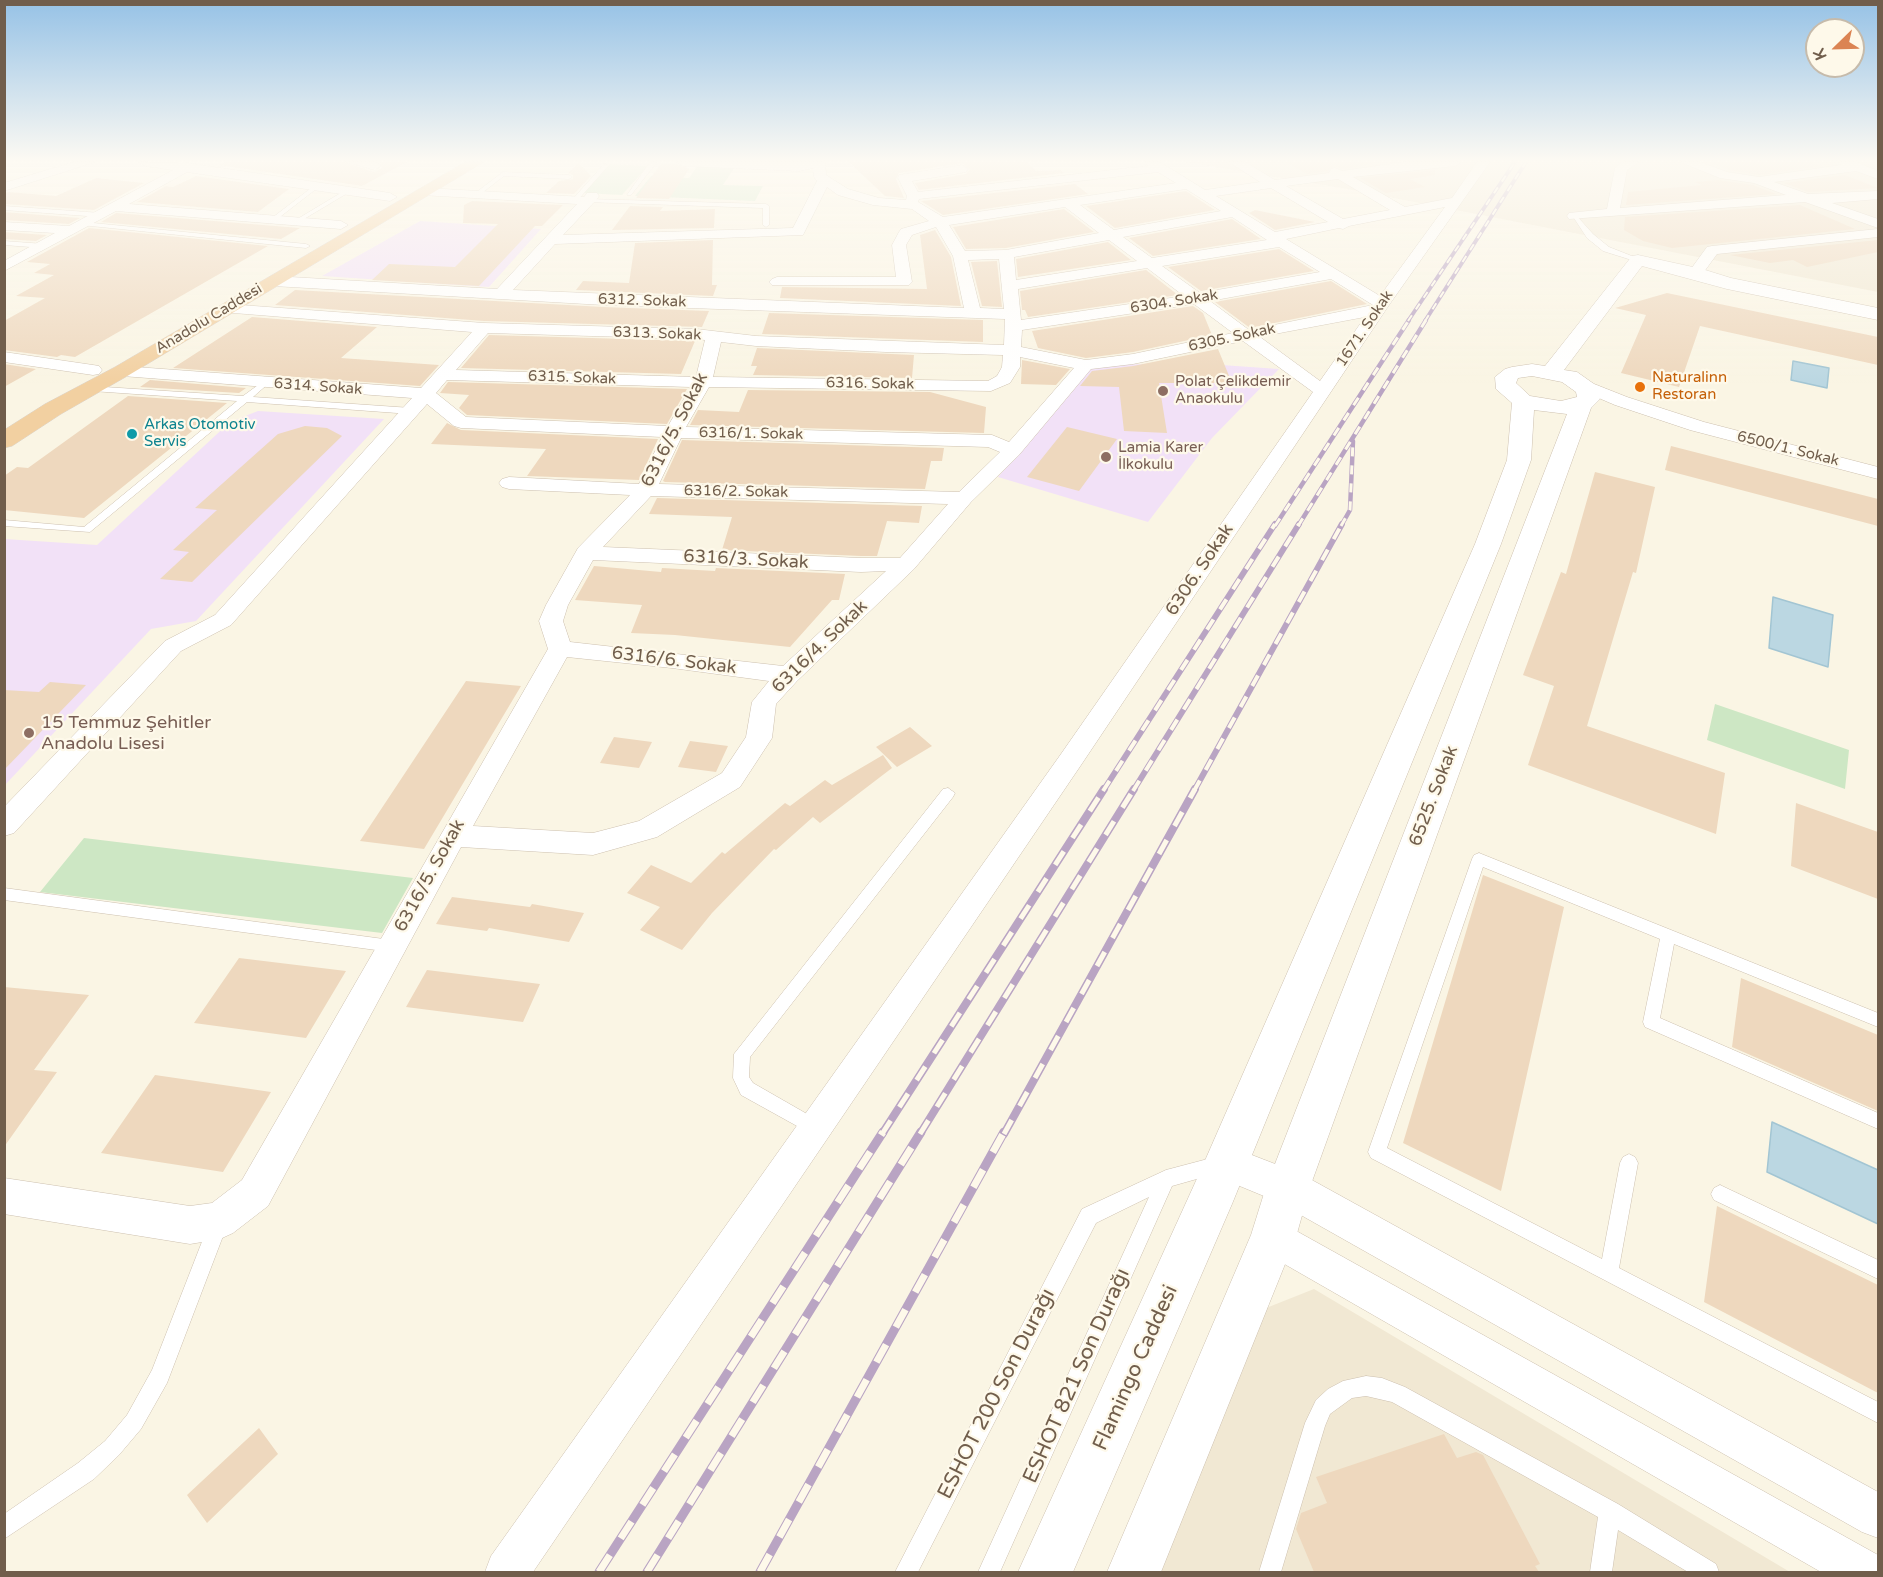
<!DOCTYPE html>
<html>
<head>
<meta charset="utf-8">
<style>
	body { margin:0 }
	#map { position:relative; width:1883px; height:1577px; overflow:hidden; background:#faf5e4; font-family:"Varela Round",sans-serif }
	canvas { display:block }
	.frame { position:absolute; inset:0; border:6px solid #715e4c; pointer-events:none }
	.north { position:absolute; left:1805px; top:18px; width:60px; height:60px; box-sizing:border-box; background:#fef9ea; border:2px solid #c6bbab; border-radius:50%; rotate:247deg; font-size:16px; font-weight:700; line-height:24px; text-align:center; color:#715e4c }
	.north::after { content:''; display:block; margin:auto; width:21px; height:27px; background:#db8453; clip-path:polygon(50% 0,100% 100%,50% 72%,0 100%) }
</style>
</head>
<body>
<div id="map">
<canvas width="1883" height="1577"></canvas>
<div class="frame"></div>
<div class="north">K</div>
</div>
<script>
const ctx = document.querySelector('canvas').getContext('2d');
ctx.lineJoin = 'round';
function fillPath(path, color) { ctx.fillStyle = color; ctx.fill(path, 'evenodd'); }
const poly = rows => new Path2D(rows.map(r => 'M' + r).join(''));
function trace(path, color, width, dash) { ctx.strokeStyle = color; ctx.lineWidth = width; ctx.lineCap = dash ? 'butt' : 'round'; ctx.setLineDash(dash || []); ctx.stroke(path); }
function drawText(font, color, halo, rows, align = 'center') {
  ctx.font = font + ' "Varela Round",sans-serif'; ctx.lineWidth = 4.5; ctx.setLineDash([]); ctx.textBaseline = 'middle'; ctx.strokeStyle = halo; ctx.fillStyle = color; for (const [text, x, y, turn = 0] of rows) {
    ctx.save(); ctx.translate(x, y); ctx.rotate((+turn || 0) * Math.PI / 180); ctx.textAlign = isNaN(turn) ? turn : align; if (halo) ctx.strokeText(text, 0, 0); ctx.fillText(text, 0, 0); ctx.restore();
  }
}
const residential = poly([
	[1185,162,1878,162,1878,292,1347,189],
	[1314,1289,1790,1572,1149,1572,1246,1316]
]);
const education = poly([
	[420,221,541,229,489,287,322,276],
	[1101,364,1222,365,1279,369,1212,438,1148,522,998,477,1052,413,1087,368],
	[258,411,384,419,196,621,151,629,5,785,4,539,97,545,230,422]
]);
const green = poly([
	[610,164,648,166,622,195,582,193],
	[698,165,735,167,723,185,763,186,755,201,635,196,651,176,689,178],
	[1715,704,1849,750,1845,789,1707,740],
	[84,838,413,878,382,933,40,892]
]);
const water = poly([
	[1793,361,1829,368,1827,388,1791,380,1793,361],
	[1773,597,1833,615,1828,667,1769,648,1773,597],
	[1772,1122,1878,1170,1878,1224,1767,1172,1772,1122]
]);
const building = poly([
	[226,162,344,162,374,172,382,168,380,162,407,162,362,186,219,165],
	[849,162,1027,162,1036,171,1061,170,1064,173,919,190,915,183,966,174,970,169,962,163,899,173,896,179,904,198,885,196],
	[1286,162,1385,162,1342,169,1334,166,1328,171,1307,174],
	[1708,162,1812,162,1821,166,1759,175,1728,170],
	[579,163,591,176,574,194,546,193,559,181,573,179,573,175,568,173],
	[661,164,677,164,689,169,669,199,636,198],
	[1435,170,1435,175,1410,179,1425,187,1386,193,1360,178],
	[1845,175,1878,188,1808,192,1784,183],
	[196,176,289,189,258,212,137,202,166,186,173,187],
	[96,178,144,183,94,210,4,204,4,193,9,192,56,196],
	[1718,180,1753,185,1776,194,1626,205,1628,192,1702,185,1695,182],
	[1075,184,1088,194,943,215,921,201],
	[1186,191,1215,210,1115,228,1086,206],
	[472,201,563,205,542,226,535,226,479,286,372,280,389,264,455,267,498,224,463,223,464,205],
	[1800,205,1855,229,1672,248,1643,241,1624,230,1625,217],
	[630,206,663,207,660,211,715,209,714,228,612,230],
	[1064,209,1094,232,1006,248,966,249,953,227],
	[1255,210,1315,222,1275,230,1249,213],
	[4,212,80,218,69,224,4,220],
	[116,213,300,228,281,239,101,222],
	[1232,219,1261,239,1153,256,1129,238],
	[89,228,268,246,75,357,61,355,57,357,4,350,4,321,45,298,16,296,54,275,34,273,50,264,27,262],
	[935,230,951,257,961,306,780,298,782,287,927,289,920,235],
	[4,232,47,235,36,241,4,239],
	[713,240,712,285,717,285,713,296,576,290,583,281,629,283,635,243],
	[1878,240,1878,252,1807,267,1793,260,1770,263,1730,255],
	[1108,242,1131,260,1018,277,1016,259],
	[1279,249,1314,271,1201,291,1168,267],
	[997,261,1002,307,982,306,971,262],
	[1146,270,1178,295,1028,317,1025,310,1022,310,1020,291],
	[1331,281,1367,304,1250,328,1215,302],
	[295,290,604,307,709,311,702,327,484,321,275,305],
	[1667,293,1878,337,1878,365,1700,326,1679,387,1621,373,1646,315,1615,308],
	[1193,306,1203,313,1212,335,1133,352,1086,358,1038,348,1032,331],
	[769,313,983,320,983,342,762,334],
	[252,317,377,327,341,358,439,365,420,386,173,368],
	[489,335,695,341,681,374,461,368],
	[757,348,914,355,912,378,753,375,757,366,751,366],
	[1218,349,1232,383,1159,383,1167,433,1124,431,1119,387,1080,386,1092,371,1133,366],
	[1022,360,1070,369,1056,385,1021,384],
	[4,364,36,369,4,387],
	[150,380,246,388,239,393,140,387],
	[448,382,687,389,667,424,467,415,459,408,469,395,440,393],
	[748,390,930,392,986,407,984,433,690,425,698,410,739,412],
	[128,396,227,403,84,518,4,510,4,476,17,467,28,468],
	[447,423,461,430,658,439,639,480,527,476,546,449,431,444],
	[305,426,327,428,342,436,192,582,160,579,189,552,173,550,217,510,195,508,278,434],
	[1067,427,1117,439,1079,491,1027,477],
	[682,440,944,448,942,461,931,461,925,489,665,482,663,481],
	[1671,446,1878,499,1878,526,1665,470],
	[1595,472,1655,487,1636,573,1633,572,1587,726,1725,773,1716,834,1528,765,1554,686,1523,675,1561,572,1566,574],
	[657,498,922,506,919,523,887,521,877,556,861,556,722,550,732,517,649,514],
	[594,566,661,572,662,568,715,571,716,568,845,574,839,600,832,600,790,647,675,635,631,633,642,605,575,600],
	[466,681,521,686,424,849,360,841],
	[50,682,86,685,4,770,4,690,39,692],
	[910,727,932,746,897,767,876,747],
	[614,737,652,742,639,768,600,763],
	[690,741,728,746,716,772,678,767],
	[883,755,892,768,820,823,813,817,776,850,774,849,712,913,682,950,640,930,660,907,627,893,651,865,691,883,722,852,725,854,785,803,790,806,825,780,832,785],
	[1796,803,1878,832,1878,899,1791,866],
	[1483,875,1564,907,1501,1191,1403,1143],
	[452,897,530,907,532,904,584,913,569,942,489,928,487,931,436,924],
	[239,958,346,971,306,1038,194,1023],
	[427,970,540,984,523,1022,406,1007],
	[1741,978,1878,1035,1878,1111,1732,1047],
	[4,987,89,995,34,1070,57,1072,4,1147],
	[155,1075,271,1092,223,1172,101,1153],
	[1717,1206,1878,1285,1878,1393,1704,1302],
	[259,1428,278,1454,207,1523,187,1495],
	[1444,1434,1457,1458,1476,1452,1483,1455,1540,1564,1535,1566,1539,1572,1314,1572,1296,1529,1301,1513,1327,1503,1316,1477]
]);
const service = poly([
	[650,162,657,162,631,195,627,195,650,162],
	[604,164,609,165,576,202,572,202,572,200,604,164],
	[503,172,569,175,572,177,569,179,504,176,478,196,474,196,474,194,503,172],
	[315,185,320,186,276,220,272,220,272,218,315,185],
	[349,188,351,191,299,222,294,221,349,188],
	[587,199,766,204,769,206,769,225,766,227,763,225,763,208,585,202,587,199],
	[4,206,101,213,104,215,101,217,4,210,4,206],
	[1572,215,1576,215,1593,234,1609,247,1642,260,1638,262,1603,251,1587,238,1572,215],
	[83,222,306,244,310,246,306,248,81,225,83,222],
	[4,241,44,244,48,246,44,248,4,245,4,241],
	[265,380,269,383,253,397,411,408,416,411,411,414,247,402,90,532,4,526,4,520,84,527,237,401,92,391,89,390,89,386,243,396,265,380],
	[948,788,955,793,953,797,750,1057,749,1077,753,1083,821,1122,824,1128,821,1134,815,1136,741,1095,733,1078,734,1054,943,789,948,788],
	[1479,853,1878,1013,1878,1027,1674,944,1660,1018,1878,1113,1878,1129,1645,1027,1643,1022,1660,939,1483,867,1387,1148,1602,1259,1620,1163,1623,1157,1629,1154,1635,1157,1638,1163,1619,1268,1878,1402,1878,1423,1371,1158,1368,1152,1472,859,1474,855,1479,853],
	[4,888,391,940,396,941,399,946,396,951,391,952,4,900,4,888],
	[1219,1156,1225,1159,1228,1165,1225,1171,1172,1186,1000,1572,978,1572,1149,1197,1096,1223,918,1572,895,1572,1082,1209,1166,1170,1219,1156],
	[1720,1185,1878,1260,1878,1279,1714,1200,1711,1194,1714,1188,1720,1185],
	[219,1214,226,1216,228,1223,167,1383,141,1429,119,1455,94,1479,4,1539,4,1514,78,1463,105,1441,127,1415,152,1370,212,1216,219,1214],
	[1366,1376,1382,1378,1405,1387,1618,1504,1716,1564,1719,1572,1688,1572,1618,1530,1612,1572,1590,1572,1598,1517,1392,1402,1366,1396,1352,1398,1330,1414,1325,1426,1281,1572,1259,1572,1305,1423,1316,1400,1328,1389,1343,1381,1366,1376]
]);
const minor = poly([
	[74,162,95,162,4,191,4,183,74,162],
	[139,162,187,163,390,193,397,197,390,201,187,172,129,204,341,221,348,225,341,229,116,211,4,271,4,261,55,233,4,230,4,222,69,226,173,170,145,166,139,162],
	[346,162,376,162,381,166,375,170,346,162],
	[677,162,825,162,826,175,848,189,879,198,906,200,907,196,898,178,899,175,962,165,968,169,966,172,912,181,918,192,1148,166,1145,162,1160,162,1205,190,1260,182,1229,162,1245,162,1275,180,1329,173,1331,169,1335,168,1342,171,1404,162,1461,162,1455,166,1353,177,1405,207,1452,198,1477,162,1490,162,1389,305,1079,768,533,1572,485,1572,491,1556,1061,754,1313,392,1243,341,1133,364,1091,369,1019,455,971,502,914,569,797,681,776,704,772,738,740,787,657,837,593,855,461,847,268,1206,233,1233,220,1239,190,1244,4,1214,4,1178,190,1206,212,1203,242,1180,548,649,539,621,546,605,578,548,630,495,509,489,502,487,499,483,502,479,509,477,639,484,662,437,461,428,454,426,427,404,231,625,181,651,14,833,4,836,4,807,165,641,215,615,412,398,122,376,116,375,113,371,116,367,122,366,421,388,472,332,221,312,219,309,221,306,227,304,484,323,696,329,756,336,1004,345,1005,319,604,305,273,286,265,281,273,276,497,289,577,204,421,195,419,192,421,189,426,188,584,197,587,193,597,193,599,196,597,199,563,235,793,228,817,181,814,177,813,168,799,171,683,166,677,162],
	[1158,172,1176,183,943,217,918,202,919,199,1158,172],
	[1338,179,1390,210,1343,219,1286,186,1338,179],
	[827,187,838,195,873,205,912,209,929,221,901,229,899,232,892,245,896,277,777,277,772,279,769,282,772,285,909,285,912,282,906,245,912,235,936,227,953,256,964,308,513,290,555,244,803,235,827,187],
	[1271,188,1328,222,1275,232,1216,196,1271,188],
	[1186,189,1221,211,1114,230,1080,205,1186,189],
	[1065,207,1099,233,1006,250,965,251,949,225,1065,207],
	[1445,207,1380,296,1286,239,1339,228,1343,229,1349,226,1445,207],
	[1232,217,1267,240,1152,258,1123,237,1232,217],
	[1109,240,1137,261,1016,280,1014,257,1109,240],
	[1279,247,1320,272,1200,293,1162,266,1279,247],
	[999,259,1004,309,980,308,968,260,999,259],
	[1147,268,1184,296,1021,320,1018,289,1147,268],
	[1331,279,1373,305,1249,330,1210,301,1331,279],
	[1194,304,1233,333,1133,354,1086,360,1021,347,1022,330,1194,304],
	[1365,317,1320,381,1260,337,1285,332,1365,317],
	[488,333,696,339,705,340,696,377,456,370,488,333],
	[721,342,756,346,886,352,1003,355,1002,367,997,376,988,381,713,377,721,342],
	[1020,357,1074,368,1009,442,992,435,686,427,709,387,991,391,1010,383,1020,367,1020,357],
	[447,380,691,387,668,426,466,417,436,393,447,380],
	[681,438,988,447,1000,452,959,492,659,484,681,438],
	[651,496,948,504,900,558,861,558,603,547,651,496],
	[593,560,861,572,886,571,783,666,570,642,563,621,568,605,593,560],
	[567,657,672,668,769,681,752,702,746,737,722,773,639,821,593,833,473,826,567,657],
	[1622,162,1639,162,1627,170,1620,208,1786,195,1754,183,1720,178,1680,162,1700,162,1727,172,1759,177,1841,165,1838,162,1856,162,1878,171,1878,179,1856,171,1774,182,1808,194,1878,191,1878,199,1832,203,1878,219,1878,228,1805,202,1569,219,1567,216,1569,213,1607,209,1615,168,1622,162],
	[1878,229,1878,237,1717,254,1701,276,1691,276,1688,273,1707,247,1712,246,1878,229],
	[4,352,93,365,99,366,102,370,99,374,93,375,4,362,4,352],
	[1579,378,1627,397,1704,422,1878,467,1878,479,1690,430,1615,405,1573,387,1570,383,1573,379,1579,378],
	[1226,1145,1301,1174,1878,1492,1878,1538,1862,1532,1276,1201,1213,1175,1208,1163,1213,1151,1226,1145],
	[1273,1218,1878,1555,1878,1572,1821,1572,1260,1250,1254,1237,1260,1224,1273,1218]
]);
const tertiary = poly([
	[1638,255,1702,269,1731,278,1878,308,1878,320,1727,289,1642,266,1564,370,1577,372,1594,384,1600,399,1591,408,1310,1187,1296,1237,1161,1572,1107,1572,1251,1235,1266,1187,1567,414,1534,410,1531,460,1501,544,1232,1204,1073,1572,1018,1572,1200,1172,1475,544,1507,460,1512,403,1496,389,1495,377,1505,369,1512,367,1532,364,1545,366,1632,256,1638,255],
	[1532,376,1562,382,1576,392,1577,397,1561,401,1530,396,1516,383,1518,378,1532,376]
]);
const trunk = poly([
	[465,162,484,162,129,375,61,414,12,446,4,448,4,430,45,404,115,367,465,162]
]);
const railFar4 = poly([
	[1408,321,1515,162],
	[1425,321,1526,162]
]);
const railFar3 = poly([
	[1275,526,1409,320],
	[1298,526,1426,320],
	[1341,526,1350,510,1353,441]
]);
const railFar2 = poly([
	[1103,791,1275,524],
	[1133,791,1299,524],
	[1194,791,1342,524]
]);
const railFar1 = poly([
	[882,1134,1104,789],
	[920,1134,1134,789],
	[1004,1134,1195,789]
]);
const rail = poly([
	[599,1572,883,1132],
	[647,1572,921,1132],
	[760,1572,1004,1132]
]);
const markers = [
	[1640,387,6,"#e8710a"],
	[1163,391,6,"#8d6e63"],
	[132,434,6,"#0f9aa8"],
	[1106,457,6,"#8d6e63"],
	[29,733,6,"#8d6e63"]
];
const farStreetnames = [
	["6312. Sokak",642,301,2],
	["6304. Sokak",1174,302,-9],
	["Anadolu Caddesi",209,319,-31],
	["1671. Sokak",1365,329,-56],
	["6313. Sokak",657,334,2],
	["6305. Sokak",1232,338,-12],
	["6315. Sokak",572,378,2],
	["6316. Sokak",870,384,1],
	["6314. Sokak",318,387,4],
	["6316/1. Sokak",751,434,1],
	["6500/1. Sokak",1788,449,14],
	["6316/2. Sokak",736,492,1]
];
const farFoodnames = [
	["Naturalinn",1652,378],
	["Restoran",1652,395]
];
const farEducationnames = [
	["Polat Çelikdemir",1175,382],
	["Anaokulu",1175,399],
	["Lamia Karer",1118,448],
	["İlkokulu",1118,465]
];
const farCulturenames = [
	["Arkas Otomotiv",144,425],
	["Servis",144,442]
];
const streetNames = [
	["6316/5. Sokak",675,430,-63],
	["6316/3. Sokak",746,560,3],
	["6306. Sokak",1200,570,-56],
	["6316/4. Sokak",820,647,-44],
	["6316/6. Sokak",674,661,7],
	["6525. Sokak",1434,796,-69],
	["6316/5. Sokak",430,876,-61]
];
const educationNames = [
	["15 Temmuz Şehitler",41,723],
	["Anadolu Lisesi",41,744]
];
const nearStreetnames = [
	["Flamingo Caddesi",1136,1368,-66],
	["ESHOT 821 Son Durağı",1077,1376,-66],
	["ESHOT 200 Son Durağı",997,1394,-63]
];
fillPath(residential, '#f1e8d3');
fillPath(education, '#f2e1f7');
fillPath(green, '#cde7c4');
fillPath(water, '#bbd7e2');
trace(water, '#a2c5d3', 1.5);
fillPath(building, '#eed8be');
trace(service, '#cdc0af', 1);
trace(minor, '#cdc0af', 1);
trace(tertiary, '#cdc0af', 1);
trace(trunk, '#dad5d0', 1);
fillPath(service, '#fff');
fillPath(minor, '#fff');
fillPath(tertiary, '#fff');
fillPath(trunk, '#f2d0a1');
trace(railFar4, '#b9a4c3', 4);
trace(railFar3, '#b9a4c3', 4.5);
trace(railFar2, '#b9a4c3', 6);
trace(railFar1, '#b9a4c3', 8);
trace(rail, '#b9a4c3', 9);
trace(railFar4, '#fef9ea', 2, [7]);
trace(railFar3, '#fef9ea', 3, [9]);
trace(railFar2, '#fef9ea', 4, [12]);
trace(railFar1, '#fef9ea', 5, [16]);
trace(rail, '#fef9ea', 7, [20]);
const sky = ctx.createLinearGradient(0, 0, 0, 383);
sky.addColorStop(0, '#96c2e6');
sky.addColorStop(0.42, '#fdfaf3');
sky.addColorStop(1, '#fdfaf300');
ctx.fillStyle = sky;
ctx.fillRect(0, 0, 1883, 383);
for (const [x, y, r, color] of markers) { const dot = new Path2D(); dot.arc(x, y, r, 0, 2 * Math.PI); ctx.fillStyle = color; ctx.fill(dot); trace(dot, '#fef9ea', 2); }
drawText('15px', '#715e4c', '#fef9ea', farStreetnames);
drawText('15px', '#c56008', '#fef9ea', farFoodnames, 'left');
drawText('15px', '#785e54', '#fef9ea', farEducationnames, 'left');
drawText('15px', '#0d838f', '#fef9ea', farCulturenames, 'left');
drawText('18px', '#715e4c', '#fef9ea', streetNames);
drawText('18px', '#785e54', '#fef9ea', educationNames, 'left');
drawText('21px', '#715e4c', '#fef9ea', nearStreetnames);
</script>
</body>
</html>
